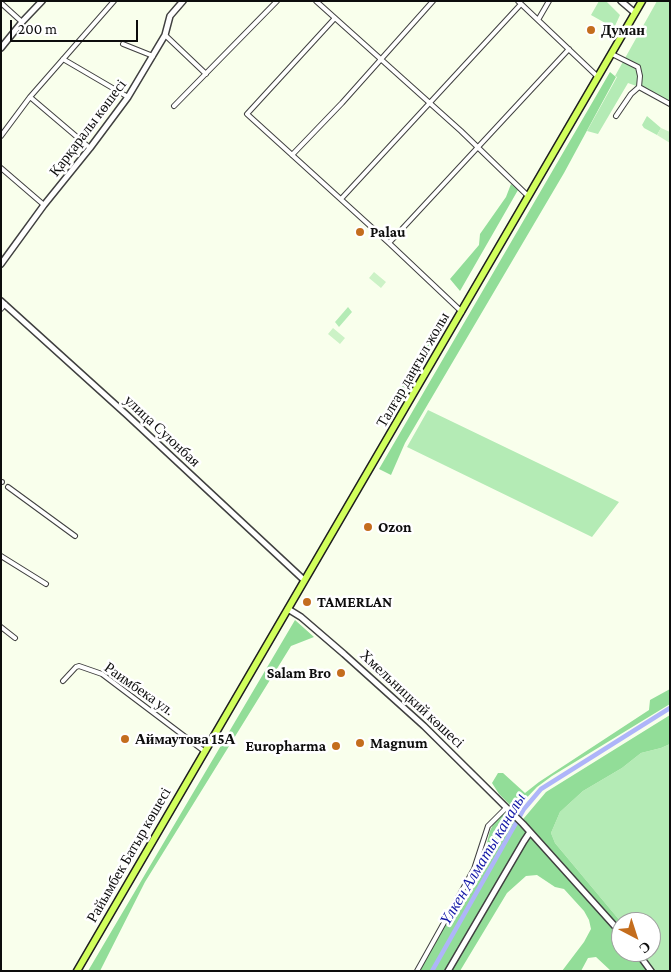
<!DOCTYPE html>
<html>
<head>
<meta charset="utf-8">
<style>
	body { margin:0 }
	#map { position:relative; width:671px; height:972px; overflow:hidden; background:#f9ffec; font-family:"Crimson Pro",serif }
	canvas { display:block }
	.frame { position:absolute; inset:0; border:2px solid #0d0d0d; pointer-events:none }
	.north { position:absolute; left:611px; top:912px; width:50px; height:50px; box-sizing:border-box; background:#fff; border:1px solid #9e9e9e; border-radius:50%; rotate:140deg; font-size:14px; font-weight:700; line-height:20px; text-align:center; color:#0d0d0d }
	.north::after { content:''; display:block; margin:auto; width:18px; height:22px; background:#c46d1d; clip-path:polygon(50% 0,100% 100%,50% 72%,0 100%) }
	.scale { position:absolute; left:10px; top:20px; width:128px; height:22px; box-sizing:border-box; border:2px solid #0d0d0d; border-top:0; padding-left:6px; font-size:15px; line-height:18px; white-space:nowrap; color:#0d0d0d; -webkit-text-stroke:4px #fff; paint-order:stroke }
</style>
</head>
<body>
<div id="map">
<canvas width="671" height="972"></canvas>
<div class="frame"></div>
<div class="north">С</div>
<div class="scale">200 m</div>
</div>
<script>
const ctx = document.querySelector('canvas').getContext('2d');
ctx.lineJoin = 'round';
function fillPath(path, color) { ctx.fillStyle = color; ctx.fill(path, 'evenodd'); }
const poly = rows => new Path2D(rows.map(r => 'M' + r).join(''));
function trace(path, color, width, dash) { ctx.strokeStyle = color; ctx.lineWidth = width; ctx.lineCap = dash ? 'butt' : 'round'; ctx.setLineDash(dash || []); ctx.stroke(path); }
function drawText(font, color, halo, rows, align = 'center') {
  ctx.font = font + ' "Crimson Pro",serif'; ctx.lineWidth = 5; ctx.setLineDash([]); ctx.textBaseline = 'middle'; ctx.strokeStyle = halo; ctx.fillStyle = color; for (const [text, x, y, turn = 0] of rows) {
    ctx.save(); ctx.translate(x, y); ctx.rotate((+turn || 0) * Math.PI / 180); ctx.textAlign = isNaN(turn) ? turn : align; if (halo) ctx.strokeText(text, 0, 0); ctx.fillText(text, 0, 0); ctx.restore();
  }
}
const green = poly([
	[599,1,606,1,620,15,614,28,591,15],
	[657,1,670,1,670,104,639,87,628,83,598,134,587,131,617,77,615,76],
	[647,116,661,128,657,135,644,128,642,125],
	[348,307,352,312,339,327,335,322],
	[428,410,619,502,592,537,407,447],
	[670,744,670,971,656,971,641,952,651,952,651,922,621,922,555,843,551,833,560,812,583,791,622,768,641,753,661,748]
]);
const forest = poly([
	[610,72,616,77,564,173,405,443,391,475,379,469],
	[511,184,518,190,460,291,450,279,479,245,480,234,506,197],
	[444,319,448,323,403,399,397,395,431,337,430,334],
	[295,620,314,637,291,646,145,882,100,971,88,971],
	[670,689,670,704,552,776,537,787,515,810,499,794,492,783,498,773,503,773,525,793,539,782,649,710,650,700],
	[670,715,670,744,661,748,641,753,622,768,583,791,560,812,551,833,555,843,621,922,621,952,641,952,656,971,611,971,596,957,588,958,581,971,562,971,584,942,591,929,589,920,584,911,564,889,555,887,537,875,526,876,507,893,460,971,419,971,484,854,490,831,494,822,507,811,519,824,546,792]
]);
const pitch = poly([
	[661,128,670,132,670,143,657,135],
	[374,272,386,282,381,288,369,278],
	[333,328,345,338,340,344,328,334]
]);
const canal = poly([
	[432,971,524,809,541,789,670,708]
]);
const minor = poly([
	[316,1,461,131,528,196],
	[518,1,598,77],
	[1,3,22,22],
	[335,18,247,114,389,243,462,312],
	[538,20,549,1],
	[165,35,206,74],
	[123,44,153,56],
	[612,54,638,67,640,76,639,87],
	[63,59,128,97],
	[30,97,90,148],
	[174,106,277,1],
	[616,116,631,94,639,87,670,104],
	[1,136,30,97,114,1],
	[292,155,342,103,433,1],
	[1,168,44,205],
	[341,199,521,4],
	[389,243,569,49],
	[1,309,5,304],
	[1,482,2,482],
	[8,487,75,536],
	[1,556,46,584],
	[1,627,15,638],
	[63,681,76,667,79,666,102,674,204,751],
	[417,971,474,869,488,826,506,808]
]);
const tertiary = poly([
	[621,1,635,13],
	[1,48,22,22,42,1],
	[1,264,44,205,90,148,128,97,165,35,170,16,183,1],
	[1,301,127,415,304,580],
	[288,609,301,617,344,654,424,726,523,824,621,933],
	[637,952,651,971],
	[448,971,524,841,530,832]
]);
const primary = poly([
	[77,971,642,1]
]);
const markers = [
	[591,30,5,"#c46d1d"],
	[360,232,5,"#c46d1d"],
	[368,527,5,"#c46d1d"],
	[307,602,5,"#c46d1d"],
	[341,673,5,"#c46d1d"],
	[125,739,5,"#c46d1d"],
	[360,743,5,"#c46d1d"],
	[336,746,5,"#c46d1d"]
];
const poiNames = [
	["Думан",601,30],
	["Palau",370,232],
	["Ozon",378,527],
	["TAMERLAN",317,602],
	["Salam Bro",331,673,"right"],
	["Аймаутова 15А",135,739],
	["Magnum",370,743],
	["Europharma",326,746,"right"]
];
const streetNames = [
	["Қарқаралы көшесі",88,128,-53],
	["Талғар даңғыл жолы",413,370,-60],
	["улица Суюнбая",162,431,43],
	["Раимбека ул.",139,689,35],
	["Хмельницкий көшесі",412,699,43],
	["Райымбек Батыр көшесі",129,855,-60]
];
const waterNames = [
	["Үлкен Алматы каналы",483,859,-59]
];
fillPath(green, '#b4ebb5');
fillPath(forest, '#92dd98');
fillPath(pitch, '#ccf2c6');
trace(canal, '#aeb5f9', 4.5);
trace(minor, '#404040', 6);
trace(tertiary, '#404040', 8);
trace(primary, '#1e1e1e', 9);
trace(minor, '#fff', 4);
trace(tertiary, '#fff', 5);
trace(primary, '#d1ff5c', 6);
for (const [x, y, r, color] of markers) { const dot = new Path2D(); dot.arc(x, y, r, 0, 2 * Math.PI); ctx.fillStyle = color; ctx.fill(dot); trace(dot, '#fff', 2); }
drawText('bold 15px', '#0d0d0d', '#fff', poiNames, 'left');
drawText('15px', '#0d0d0d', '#fff', streetNames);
drawText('italic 16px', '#1015a5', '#fff', waterNames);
</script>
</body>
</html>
